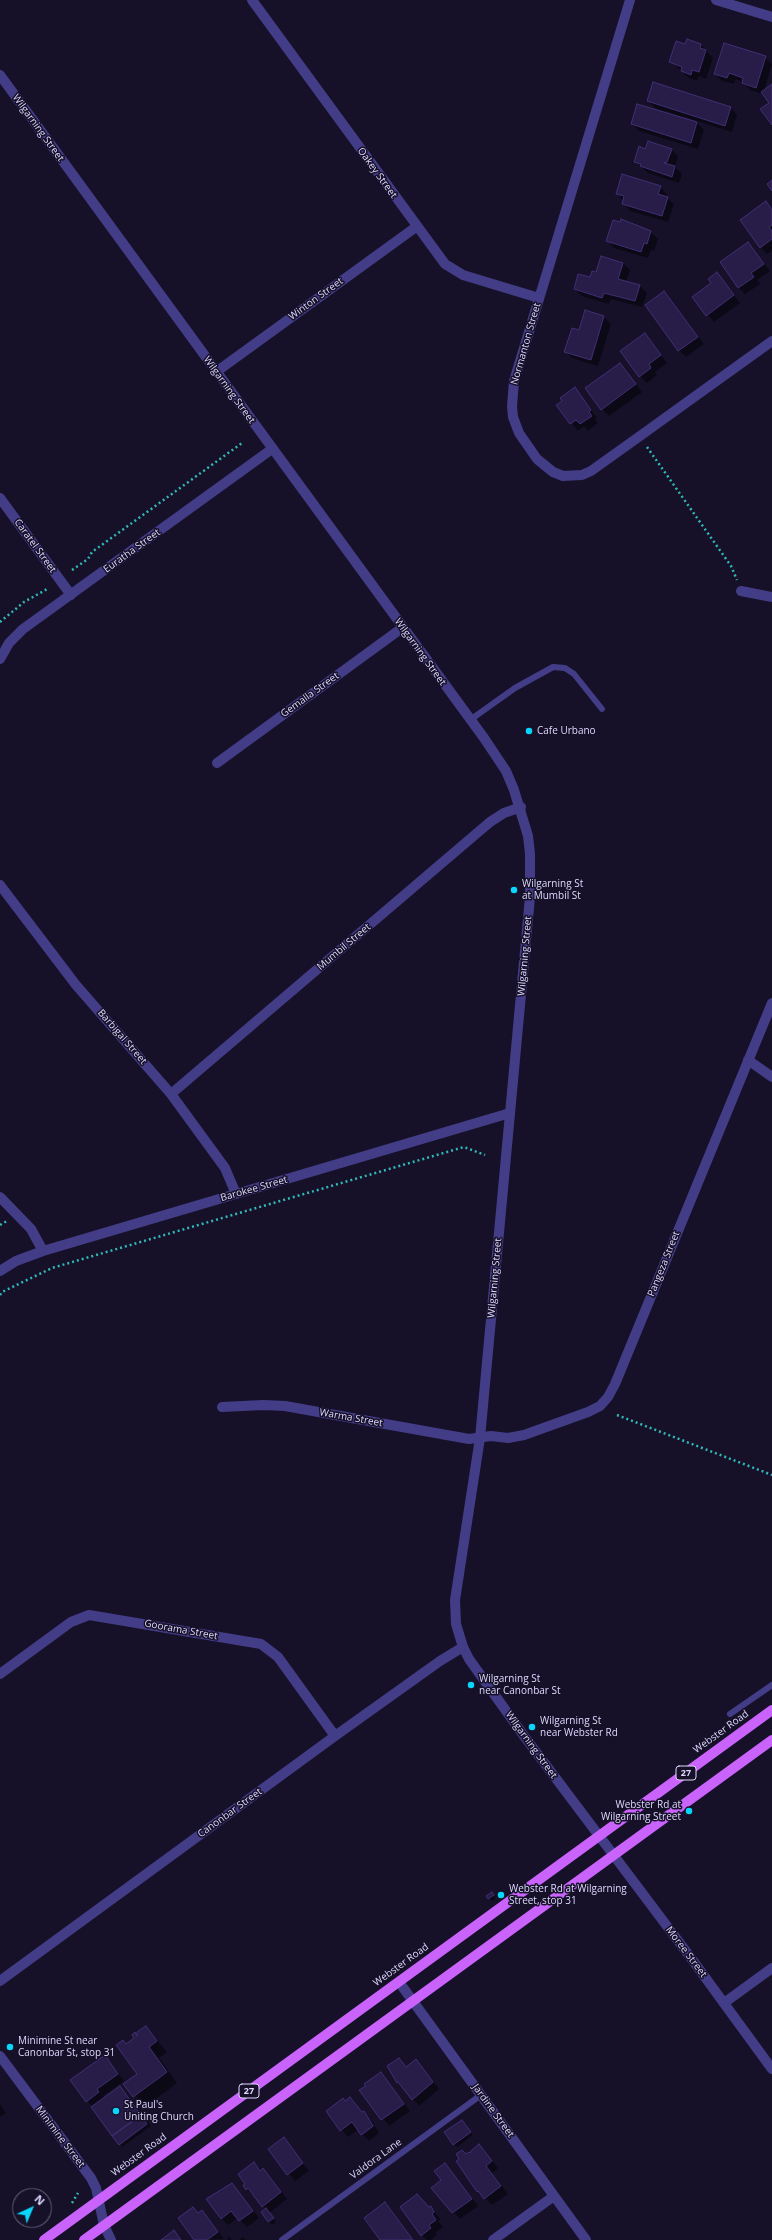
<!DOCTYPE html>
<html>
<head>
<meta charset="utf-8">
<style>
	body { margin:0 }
	#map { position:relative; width:772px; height:2240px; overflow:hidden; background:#161129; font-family:"Open Sans",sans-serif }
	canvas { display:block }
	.north { position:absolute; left:12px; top:2188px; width:40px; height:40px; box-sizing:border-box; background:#161129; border:1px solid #66617e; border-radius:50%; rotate:44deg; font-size:11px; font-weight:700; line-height:16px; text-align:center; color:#dfd9fe }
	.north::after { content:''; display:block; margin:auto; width:14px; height:18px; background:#09d6fb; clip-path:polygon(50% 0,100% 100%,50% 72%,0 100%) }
</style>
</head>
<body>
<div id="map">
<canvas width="772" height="2240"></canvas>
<div class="north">N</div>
</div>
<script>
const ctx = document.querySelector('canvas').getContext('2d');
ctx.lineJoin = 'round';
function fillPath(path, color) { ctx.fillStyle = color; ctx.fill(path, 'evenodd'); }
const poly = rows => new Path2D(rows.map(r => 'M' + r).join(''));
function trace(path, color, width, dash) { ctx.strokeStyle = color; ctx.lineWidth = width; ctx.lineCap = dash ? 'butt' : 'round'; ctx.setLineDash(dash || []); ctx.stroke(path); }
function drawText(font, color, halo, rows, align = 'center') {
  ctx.font = font + ' "Open Sans",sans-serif'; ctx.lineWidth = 3; ctx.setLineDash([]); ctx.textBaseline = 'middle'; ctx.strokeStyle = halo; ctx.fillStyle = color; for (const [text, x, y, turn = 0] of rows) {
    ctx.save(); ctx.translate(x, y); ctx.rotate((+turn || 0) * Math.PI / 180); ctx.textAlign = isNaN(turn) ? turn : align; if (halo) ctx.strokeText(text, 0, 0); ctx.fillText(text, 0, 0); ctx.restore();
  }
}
const shadow = poly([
	[688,41,701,45,713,58,706,79,699,76,697,81,689,78,671,62],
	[765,57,772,64,764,91,772,85,772,124,770,103,763,94,750,90,743,82,736,79,734,84,722,81,715,74],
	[648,101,731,108,737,115,732,132,655,108],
	[638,105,697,123,704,130,698,149,639,131,632,124],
	[671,149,678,156,675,167,682,174,679,183,648,173,635,161,646,150],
	[660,187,667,194,666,197,674,204,668,222,630,211,617,193],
	[766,203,772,209,772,251,767,254,760,247],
	[651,232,658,239,654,251,651,250,648,258,614,248,608,241],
	[748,243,770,271,757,280,760,284,745,294,739,288],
	[623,263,630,270,626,282,640,286,647,293,642,307,611,299,609,304,582,296,575,289,597,273],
	[717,274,740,303,714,322,693,297,713,283],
	[664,292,704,344,686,357,679,350],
	[585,311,604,317,611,324,598,366,572,358,565,351,579,331],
	[644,335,667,363,655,372,657,375,647,383,640,376],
	[620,364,642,392,609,416,602,409],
	[575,389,597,418,595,419,598,423,588,431,584,426,578,431,558,405],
	[492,1893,496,1898,492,1901,487,1896],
	[146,2027,167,2052,159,2058,177,2083,145,2107,125,2084,139,2074,126,2045,135,2038,135,2034,138,2037],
	[105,2056,124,2081,103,2096,105,2098,120,2088,130,2098,151,2126,122,2147,72,2080],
	[399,2059,407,2067,416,2060,439,2089,419,2106,398,2082,389,2067],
	[381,2073,410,2111,389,2126,361,2090],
	[350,2098,374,2124,362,2133,359,2129,348,2137,327,2112],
	[0,2104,6,2113,0,2117],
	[462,2121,473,2135,457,2147,454,2144],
	[375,2126,379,2133,369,2141,363,2135],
	[284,2139,309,2171,295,2181,269,2149],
	[479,2145,498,2168,492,2173,508,2194,492,2205,478,2192,457,2161,466,2155,471,2155],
	[254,2164,270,2177,287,2199,269,2213,276,2222,272,2225,262,2212,266,2209,247,2189],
	[445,2164,478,2206,460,2219,433,2188,443,2180],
	[232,2184,259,2218,247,2227,238,2218,228,2225,221,2218],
	[385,2203,392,2210,413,2240,381,2240],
	[193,2208,199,2213,202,2211,208,2218,224,2239,195,2240],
	[429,2208,441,2219,438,2221,443,2227,435,2233,437,2235,431,2240,427,2240,422,2235],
	[229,2237,232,2240,228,2240,227,2238],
	[243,2237,246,2240,239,2240]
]);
const building = poly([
	[687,39,701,44,700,48,706,50,699,72,692,70,691,75,681,71,682,67,669,62,676,41,685,44,687,39],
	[724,43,766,56,756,88,742,83,743,78,729,73,727,78,714,74,724,43],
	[653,82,731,107,725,126,647,101,653,82],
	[772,84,772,125,760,109,769,103,761,92,772,84],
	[637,104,697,122,691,143,631,124,637,104],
	[648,141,672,149,667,162,664,163,675,166,672,177,640,166,641,164,634,162,639,146,645,149,648,141],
	[622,174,661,186,658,194,668,197,662,216,622,204,624,196,616,194,622,174],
	[772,180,772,191,767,184,772,180],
	[766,201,772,210,772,225,769,227,772,231,772,239,760,248,740,220,766,201],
	[621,219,651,231,647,244,644,243,641,252,606,241,613,220,620,222,621,219],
	[748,242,764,264,751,273,754,277,738,288,720,262,748,242],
	[601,256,623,263,618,279,640,285,635,301,604,293,602,298,574,289,578,274,590,277,592,271,596,272,601,256],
	[717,272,734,295,706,316,692,297,711,283,708,279,717,272],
	[664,291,698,337,678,351,645,305,664,291],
	[585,310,604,316,591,360,564,352,572,328,579,330,585,310],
	[645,333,661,355,649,364,651,368,639,377,620,351,645,333],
	[620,363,636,384,601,410,585,388,620,363],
	[575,387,591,410,589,412,592,416,580,424,576,420,570,424,556,405,562,401,560,398,575,387],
	[492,1892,494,1895,488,1899,486,1896,492,1892],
	[146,2026,157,2041,149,2047,167,2072,133,2097,123,2084,137,2074,116,2045,123,2040,126,2044,134,2038,132,2035,135,2032,137,2036,137,2032,146,2026],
	[105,2055,118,2074,97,2089,99,2092,86,2102,70,2080,105,2055],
	[399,2058,406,2067,416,2059,433,2082,412,2100,398,2082,397,2083,387,2066,399,2058],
	[381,2072,404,2104,381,2120,359,2090,366,2086,364,2084,381,2072],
	[120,2086,141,2115,112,2136,91,2107,120,2086],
	[350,2097,362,2112,364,2111,373,2126,361,2135,352,2122,340,2131,326,2111,343,2098,345,2101,350,2097],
	[141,2115,147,2124,119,2145,112,2136,141,2115],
	[462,2120,471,2132,453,2145,444,2132,462,2120],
	[284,2137,303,2163,287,2175,268,2149,284,2137],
	[479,2144,492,2161,486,2166,501,2186,484,2199,478,2191,477,2192,456,2161,459,2159,456,2154,462,2150,466,2154,469,2152,470,2153,471,2151,479,2144],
	[254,2162,260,2171,263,2168,281,2192,262,2207,248,2188,246,2190,243,2185,245,2184,238,2174,254,2162],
	[445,2163,472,2199,452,2213,431,2188,441,2180,434,2171,445,2163],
	[232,2183,253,2211,239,2221,231,2211,221,2219,206,2199,232,2183],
	[417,2194,429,2207,431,2206,434,2212,432,2214,436,2220,429,2225,431,2228,421,2236,400,2207,417,2194],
	[385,2202,413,2240,380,2240,364,2218,385,2202],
	[193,2207,198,2213,202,2210,218,2232,207,2240,194,2240,178,2218,193,2207],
	[266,2208,274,2218,268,2222,261,2212,266,2208],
	[174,2230,181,2240,161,2240,174,2230]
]);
const path = poly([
	[647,447,731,566,737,580],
	[72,570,88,559,92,552,242,443],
	[0,622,24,602,49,588],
	[0,1225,7,1221],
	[0,1295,2,1292,52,1268,464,1147,485,1155],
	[617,1415,772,1475],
	[72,2203,78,2193]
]);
const service = poly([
	[470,720,515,688,553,667,565,668,574,674,602,709],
	[730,1714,772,1685],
	[282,2240,481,2095]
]);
const minor = poly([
	[252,0,445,264,463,275,539,298],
	[630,0,514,381,512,406,513,417,519,433,537,459,553,472,563,476,582,475,591,471,640,436,772,341],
	[716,0,772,17],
	[216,372,416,227],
	[0,498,71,595],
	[741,591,772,597],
	[0,659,9,643,23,629,272,449],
	[217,763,402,628],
	[0,885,76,985,171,1094,225,1168,236,1194],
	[748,1060,772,1077],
	[171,1094,490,822,504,813,521,807],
	[0,1197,31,1229,43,1251],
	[0,1271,16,1261,43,1251,510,1113],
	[222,1407,263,1405,285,1406,469,1439,491,1436,508,1438,524,1435,588,1412,600,1406,608,1397,615,1384,772,1003],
	[0,1674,71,1622,89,1615,261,1644,278,1657,335,1736],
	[0,1981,335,1736,440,1661,463,1647],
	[399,1982,586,2240],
	[724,2003,772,1968],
	[104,2225,111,2240],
	[493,2240,554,2196]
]);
const tertiary = poly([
	[0,75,484,738,506,771,514,790,528,836,530,854,530,897,480,1438,455,1600,456,1624,463,1647,469,1659,524,1736,691,1958,772,2069],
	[0,2056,91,2178,96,2188,104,2225]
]);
const primary = poly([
	[44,2240,772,1710],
	[84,2240,772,1740]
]);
const markers = [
	[529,731,4,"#09d6fb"],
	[514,890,4,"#09d6fb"],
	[471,1685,4,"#09d6fb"],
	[532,1727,4,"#09d6fb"],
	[689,1811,4,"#09d6fb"],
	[501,1895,4,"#09d6fb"],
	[10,2047,4,"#09d6fb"],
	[116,2111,4,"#09d6fb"]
];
const shields = [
	[686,1773,20],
	[249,2091,20]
];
const shieldNames = [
	["27",686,1773],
	["27",249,2091]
];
const streetNames = [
	["Wilgarning Street",38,128,54],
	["Oakey Street",377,173,54],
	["Winton Street",316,299,-36],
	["Normanton Street",526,344,-74],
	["Wilgarning Street",229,390,54],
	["Caratel Street",35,546,54],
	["Euratha Street",132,551,-36],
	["Wilgarning Street",420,652,54],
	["Gemalla Street",310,695,-36],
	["Mumbil Street",344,947,-40],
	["Wilgarning Street",525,956,-85],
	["Barbigal Street",122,1037,49],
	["Barokee Street",254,1189,-16],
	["Pangeza Street",664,1264,-68],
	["Wilgarning Street",495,1278,-85],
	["Warma Street",351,1418,10],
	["Goorama Street",181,1630,10],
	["Webster Road",721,1732,-36],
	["Wilgarning Street",531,1745,54],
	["Canonbar Street",230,1813,-36],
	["Moree Street",686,1952,53],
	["Webster Road",401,1965,-36],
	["Jardine Street",493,2111,54],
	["Minimine Street",60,2137,53],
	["Webster Road",139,2155,-36],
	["Valdora Lane",376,2159,-36]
];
const poiNames = [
	["Cafe Urbano",537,731],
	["Wilgarning St",522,884],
	["at Mumbil St",522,896],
	["Wilgarning St",479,1679],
	["near Canonbar St",479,1691],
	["Wilgarning St",540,1721],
	["near Webster Rd",540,1733],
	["Webster Rd at",681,1805,"right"],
	["Wilgarning Street",681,1817,"right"],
	["Webster Rd at Wilgarning",509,1889],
	["Street, stop 31",509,1901],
	["Minimine St near",18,2041],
	["Canonbar St, stop 31",18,2053],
	["St Paul's",124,2105],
	["Uniting Church",124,2117]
];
fillPath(shadow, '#0007');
fillPath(building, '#281d49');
trace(building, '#412f75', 1);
trace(path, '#32b9b7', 2.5, [2, 3]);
trace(service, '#433d87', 6);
trace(minor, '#433d87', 10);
trace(tertiary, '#433d87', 10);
trace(primary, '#ca62fc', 10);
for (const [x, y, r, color] of markers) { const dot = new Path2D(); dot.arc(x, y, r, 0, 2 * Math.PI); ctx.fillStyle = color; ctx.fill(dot); trace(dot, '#161129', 1.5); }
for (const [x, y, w] of shields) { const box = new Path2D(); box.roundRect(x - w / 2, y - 7, w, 14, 3); ctx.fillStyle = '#161129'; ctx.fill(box); trace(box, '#dfd9fe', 1); }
drawText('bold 9px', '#dfd9fe', null, shieldNames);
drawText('10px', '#dfd9fe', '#161129', streetNames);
drawText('10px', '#dfd9fe', '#161129', poiNames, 'left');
</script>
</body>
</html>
